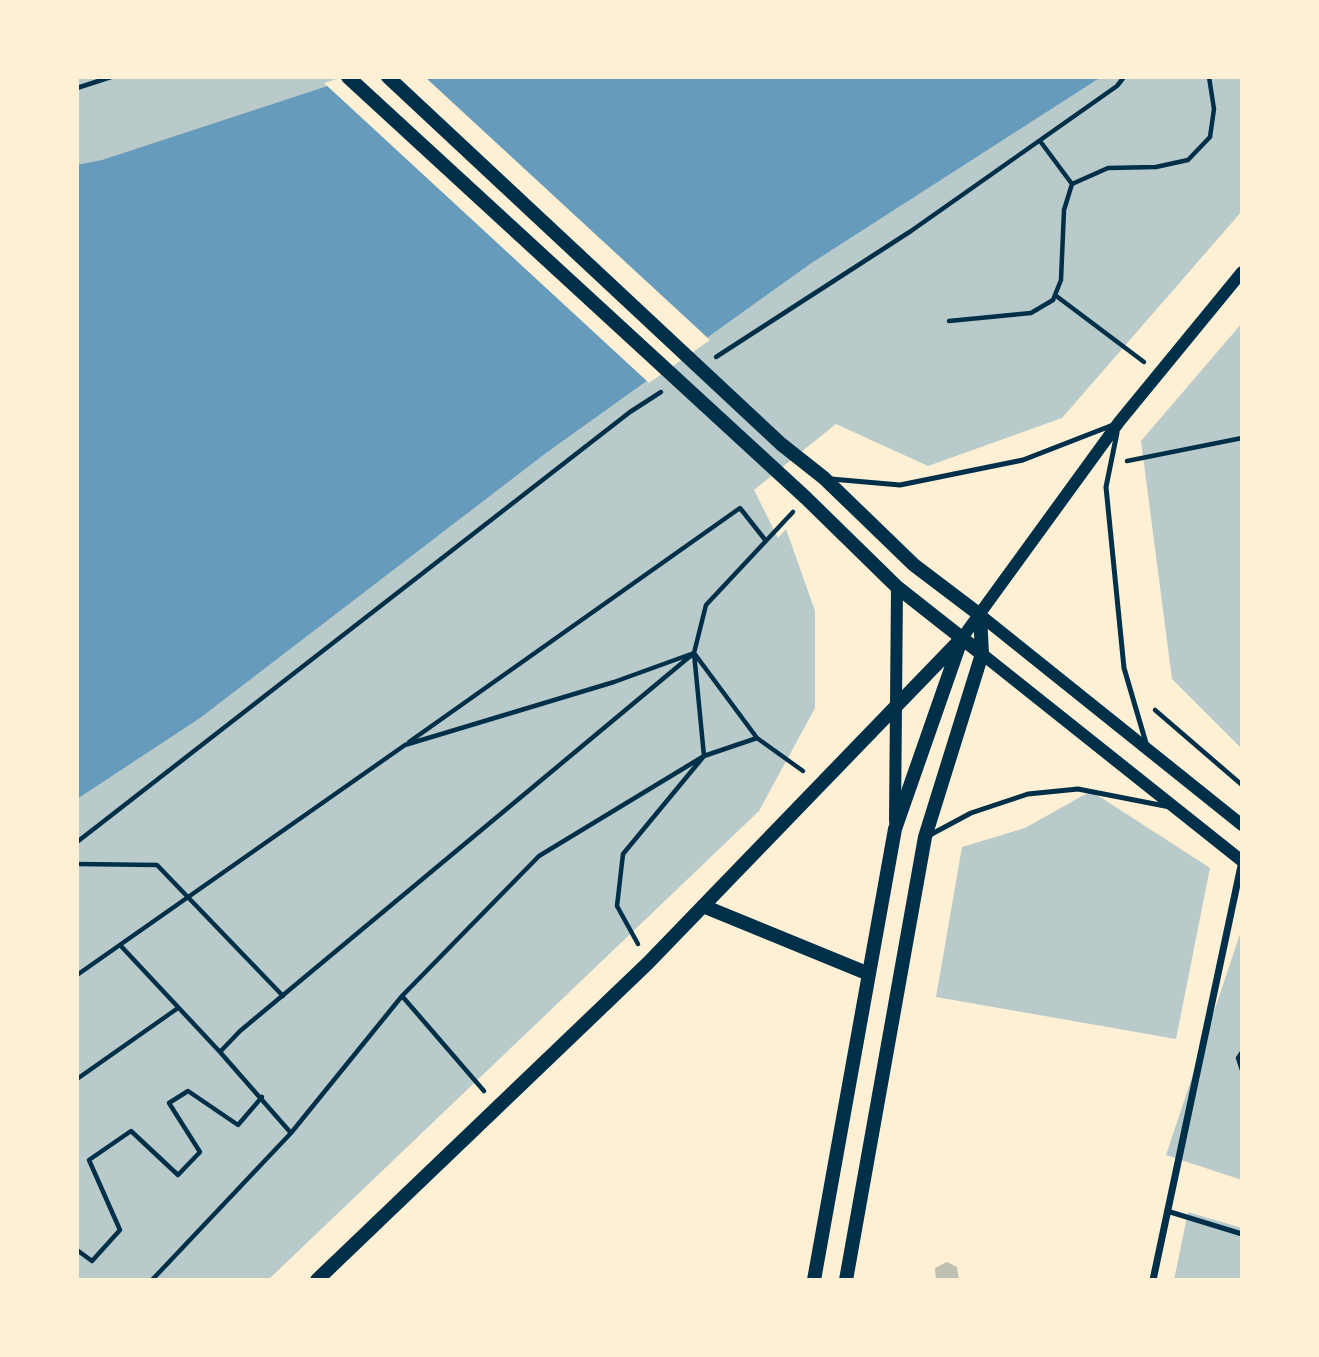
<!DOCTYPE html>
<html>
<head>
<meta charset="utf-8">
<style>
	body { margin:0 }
	#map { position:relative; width:1319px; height:1357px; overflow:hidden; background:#fdf0d5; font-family:Commissioner,sans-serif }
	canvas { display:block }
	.frame { position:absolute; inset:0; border:79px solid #fdf0d5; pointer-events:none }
</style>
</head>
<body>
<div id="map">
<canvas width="1319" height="1357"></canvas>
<div class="frame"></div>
</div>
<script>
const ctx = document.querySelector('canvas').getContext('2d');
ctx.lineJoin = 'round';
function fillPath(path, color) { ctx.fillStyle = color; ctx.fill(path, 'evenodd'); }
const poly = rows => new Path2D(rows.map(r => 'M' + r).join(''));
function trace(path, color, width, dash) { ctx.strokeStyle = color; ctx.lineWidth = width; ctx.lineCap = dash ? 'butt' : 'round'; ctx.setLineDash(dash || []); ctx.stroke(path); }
const green = poly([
	[77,77,1242,77,1242,211,1062,418,928,466,836,424,754,490,778,538,786,529,815,611,815,708,759,811,268,1280,77,1280],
	[1242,323,1242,749,1172,679,1141,441],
	[1091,791,1210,868,1176,1039,936,997,962,847,1025,828],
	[1242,928,1242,1180,1166,1155],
	[1188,1212,1242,1228,1242,1280,1174,1280]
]);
const water = poly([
	[355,77,1101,77,810,264,546,453,200,718,77,799,77,165,102,160]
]);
const pier = poly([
	[343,77,425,77,710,340,649,383,324,83]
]);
const building = poly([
	[947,1262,957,1267,959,1280,936,1280,935,1268]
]);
const path = poly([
	[77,88,111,77],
	[1040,141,1072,184],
	[1055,295,1144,362],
	[949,321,1031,313,1053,300,1061,280,1064,210,1072,184,1108,168,1156,167,1188,160,1210,137,1214,109,1209,77],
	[716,357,911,231,1117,86,1124,77],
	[1127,461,1242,438],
	[694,653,240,1031,220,1052,291,1133,402,996,539,856,704,756,757,738,803,771],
	[1155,710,1242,785],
	[409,742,740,508,766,541],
	[77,842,630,412,661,392],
	[77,864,157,865,283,996],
	[638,944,617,906,623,854,704,756,694,653,757,738],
	[120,945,220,1052],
	[77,975,405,745,614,682,694,653,706,605,793,512],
	[402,996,484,1091],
	[1242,1052,1238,1058,1242,1070],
	[77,1079,178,1008],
	[77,1250,92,1261,120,1230,89,1160,131,1131,178,1175,200,1152,169,1103,188,1091,238,1125,262,1097],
	[152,1280,291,1133]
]);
const service = poly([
	[1117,433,1106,487,1124,668,1146,743],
	[831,479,900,485,1023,460,1113,425],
	[928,836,971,813,1028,794,1078,789,1170,807],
	[1167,1211,1242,1234]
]);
const minor = poly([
	[1153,1280,1242,861]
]);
const tertiary = poly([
	[980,615,1242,825],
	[962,638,1119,422,1242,272],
	[982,654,1242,861],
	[895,821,897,587]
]);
const secondary = poly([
	[348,77,806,498,897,587,982,654],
	[388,77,781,444,824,478,914,565,980,615,982,654,925,837,846,1280],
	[703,906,869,974],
	[317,1280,648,963,962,638],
	[814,1280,895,829,960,643]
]);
fillPath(green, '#b9caca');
fillPath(water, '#669bbc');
fillPath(pier, '#fdf0d5');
fillPath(building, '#bec0b2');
trace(path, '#003049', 4.5);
trace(service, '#003049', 5);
trace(minor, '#003049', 7);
trace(tertiary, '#003049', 12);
trace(secondary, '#003049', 14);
</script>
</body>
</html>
